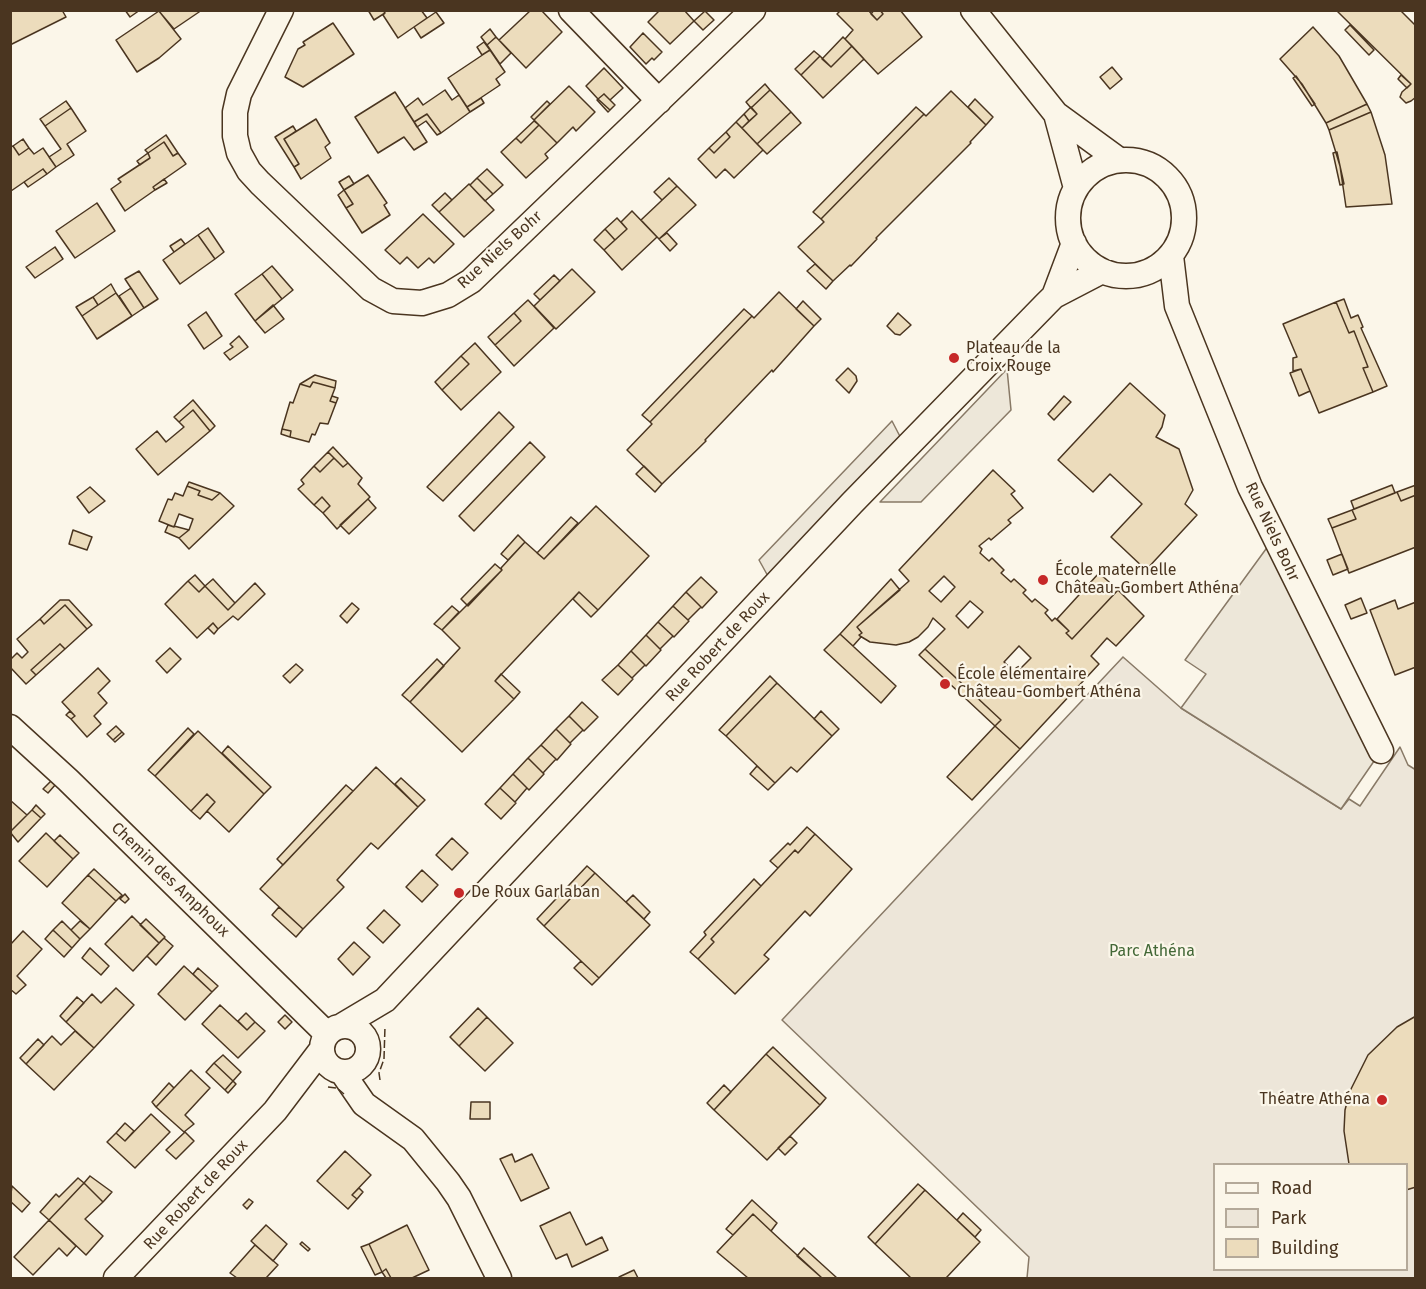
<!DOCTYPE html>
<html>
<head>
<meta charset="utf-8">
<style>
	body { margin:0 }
	#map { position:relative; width:1426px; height:1289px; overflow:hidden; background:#fbf6e9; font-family:"Fira Sans",sans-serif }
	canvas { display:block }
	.frame { position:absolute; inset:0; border:12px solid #4a3520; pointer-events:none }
	.legend { position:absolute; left:1213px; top:1163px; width:195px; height:108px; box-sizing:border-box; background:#fbf6e9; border:2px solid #b4a999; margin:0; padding:8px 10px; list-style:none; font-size:18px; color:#4a3520 }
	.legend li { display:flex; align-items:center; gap:12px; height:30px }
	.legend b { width:30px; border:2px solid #b4a999 }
</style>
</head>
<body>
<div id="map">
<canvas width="1426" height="1289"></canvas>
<div class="frame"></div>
<ul class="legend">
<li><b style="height:8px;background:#fbf6e9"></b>Road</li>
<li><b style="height:16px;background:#ede6d9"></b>Park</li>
<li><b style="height:16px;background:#ecdcbc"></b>Building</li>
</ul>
</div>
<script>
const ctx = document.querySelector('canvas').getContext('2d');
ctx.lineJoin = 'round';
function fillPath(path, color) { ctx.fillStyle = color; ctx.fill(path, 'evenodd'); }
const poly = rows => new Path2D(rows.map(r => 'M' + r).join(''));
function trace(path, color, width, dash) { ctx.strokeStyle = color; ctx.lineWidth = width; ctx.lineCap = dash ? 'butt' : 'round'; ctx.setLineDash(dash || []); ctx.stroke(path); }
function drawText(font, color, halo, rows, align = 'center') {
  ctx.font = font + ' "Fira Sans",sans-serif'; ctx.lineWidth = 4.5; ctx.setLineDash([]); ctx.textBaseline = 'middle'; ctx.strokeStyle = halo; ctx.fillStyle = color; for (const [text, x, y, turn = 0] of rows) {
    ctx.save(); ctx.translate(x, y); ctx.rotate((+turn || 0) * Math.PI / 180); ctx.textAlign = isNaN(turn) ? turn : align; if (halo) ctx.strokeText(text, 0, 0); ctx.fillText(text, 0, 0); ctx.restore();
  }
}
const green = poly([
	[1123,657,1181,708,1341,809,1349,799,1360,806,1400,747,1408,765,1416,770,1415,1278,1027,1278,1029,1257,782,1020,1123,657],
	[1214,1164,1406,1164,1406,1270,1214,1270,1214,1164]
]);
const parking = poly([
	[1007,369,1011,410,921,502,880,502,1007,369],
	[892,421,906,448,774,587,759,560,892,421],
	[1274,538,1381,751,1341,809,1181,708,1206,674,1185,660,1274,538]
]);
const building = poly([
	[10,10,62,10,66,17,10,45,10,10],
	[125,10,140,10,130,17,125,10],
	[158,10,202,10,174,29,158,10],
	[368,10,383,10,385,13,374,20,368,10],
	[383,10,421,10,427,18,398,38,383,15,385,13,383,10],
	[531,10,541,10,562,32,526,68,499,40,531,10],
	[660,10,684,10,694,21,670,44,648,22,660,10],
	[841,10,868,10,877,20,883,14,880,10,900,10,922,37,878,74,845,39,853,30,837,14,841,10],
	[874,10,880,10,883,14,877,20,871,14,874,10],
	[1336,10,1400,10,1416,26,1416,97,1411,101,1406,103,1400,97,1402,92,1411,84,1336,10],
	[159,11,181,39,159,58,137,72,116,40,159,11],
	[705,11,714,20,703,30,694,21,705,11],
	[436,12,444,23,421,38,414,27,436,12],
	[333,23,354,54,303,87,285,77,298,49,305,45,303,42,333,23],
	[1350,25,1374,50,1369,55,1345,30,1350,25],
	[1313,27,1339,56,1367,104,1326,123,1302,84,1280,59,1313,27],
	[490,29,496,37,487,45,481,37,490,29],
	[643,33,662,52,654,60,652,58,646,64,630,47,643,33],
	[496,37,511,53,500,64,487,45,496,37],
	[843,37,852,46,831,67,822,59,843,37],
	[484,42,490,50,482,55,477,47,484,42],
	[852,46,864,59,823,98,801,75,820,56,831,67,852,46],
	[490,50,505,72,496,79,500,85,467,107,448,78,490,50],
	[814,51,820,56,801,75,795,69,814,51],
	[1112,67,1122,79,1110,89,1100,77,1112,67],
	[604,68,623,88,610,100,604,94,598,99,586,86,604,68],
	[1401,75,1411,84,1407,88,1398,79,1401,75],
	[1296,76,1315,104,1312,106,1293,78,1296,76],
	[765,84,770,90,751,108,746,102,765,84],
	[569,86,595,112,576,131,573,127,557,143,534,120,569,86],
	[445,90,452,100,459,95,470,112,441,133,427,114,414,122,405,108,418,98,423,105,445,90],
	[770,90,791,112,757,144,742,128,757,114,751,108,770,90],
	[951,91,986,125,970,142,971,143,876,238,877,239,851,266,850,265,833,281,798,247,824,222,821,219,924,114,926,116,951,91],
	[395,92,427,142,414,150,404,137,378,153,355,117,395,92],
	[604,94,615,105,610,110,598,99,604,94],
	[481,98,484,103,470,112,467,107,481,98],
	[598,99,610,110,608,112,597,100,598,99],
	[975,99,993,117,986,125,968,107,975,99],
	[66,101,71,108,45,126,40,119,66,101],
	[547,101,550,104,534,120,531,117,547,101],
	[1367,104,1371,112,1329,130,1326,123,1367,104],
	[751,107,757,114,749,121,744,114,751,107],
	[916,107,924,114,821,219,813,212,916,107],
	[71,108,86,131,67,144,74,155,56,167,49,157,61,149,45,126,71,108],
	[791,112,801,123,767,154,757,144,791,112],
	[1371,112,1385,155,1392,204,1346,207,1340,166,1329,130,1371,112],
	[427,114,441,133,437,135,426,121,417,127,414,122,427,114],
	[744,114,749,121,742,128,736,122,744,114],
	[316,119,330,143,325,147,331,158,301,179,294,167,299,164,284,139,316,119],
	[534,121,539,125,521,143,516,138,534,121],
	[736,122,763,150,734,178,725,169,716,178,698,159,709,148,714,153,730,137,726,132,736,122],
	[539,125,557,143,545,154,548,158,526,178,501,152,516,138,521,143,539,125],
	[293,126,296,131,284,139,299,164,294,167,275,137,293,126],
	[726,132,730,137,714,153,709,148,726,132],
	[166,135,178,153,173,156,164,142,148,153,145,150,166,135],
	[23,139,29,148,19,155,13,146,23,139],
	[164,142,173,156,178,153,186,164,153,187,155,190,125,211,111,189,121,182,118,179,150,158,148,153,164,142],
	[13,146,19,155,29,148,34,154,43,148,56,167,47,174,43,169,11,191,10,147,13,146],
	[1337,152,1340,166,1344,184,1340,185,1333,153,1337,152],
	[148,153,150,158,140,165,137,161,148,153],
	[43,169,47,174,28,187,24,182,43,169],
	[487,169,503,185,493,194,477,178,487,169],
	[368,175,387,203,384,205,390,215,362,233,346,208,353,204,344,190,368,175],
	[349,176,354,184,344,190,339,182,349,176],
	[477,178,493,194,485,201,470,185,477,178],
	[669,178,677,186,662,200,654,192,669,178],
	[164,179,167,183,155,190,153,187,164,179],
	[469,184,494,210,464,237,439,212,469,184],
	[677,186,696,205,659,239,641,220,677,186],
	[344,190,353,204,346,208,338,195,344,190],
	[445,193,452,200,439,212,432,205,445,193],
	[97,203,115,231,75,258,56,231,97,203],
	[632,211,657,237,622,270,604,250,627,229,621,222,632,211],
	[423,214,454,244,434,263,429,258,418,268,407,257,400,264,385,250,423,214],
	[617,218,627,229,615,240,605,229,617,218],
	[208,228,224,252,215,259,198,235,208,228],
	[605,229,615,240,604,250,594,240,605,229],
	[667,233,677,244,670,251,659,239,667,233],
	[198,235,215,259,180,284,163,260,198,235],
	[181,239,185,244,174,252,170,246,181,239],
	[55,247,63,259,35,278,26,267,55,247],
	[815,264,833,281,826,289,807,271,815,264],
	[272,266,293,290,282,299,262,274,272,266],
	[572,269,595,292,556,329,534,306,572,269],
	[139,271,158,299,144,308,125,279,139,271],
	[262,274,282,299,255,321,235,294,262,274],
	[554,275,560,281,540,300,534,294,554,275],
	[111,284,116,293,98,305,93,297,111,284],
	[131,288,144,308,132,316,119,296,131,288],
	[779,292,814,326,773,372,772,370,705,440,706,441,662,484,627,450,652,424,650,422,752,316,754,318,779,292],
	[116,293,132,316,97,339,82,316,116,293],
	[93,297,98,305,82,316,76,307,93,297],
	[1344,299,1351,318,1358,315,1363,327,1361,328,1387,386,1373,392,1363,368,1368,367,1354,331,1349,333,1336,302,1344,299],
	[528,300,554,328,514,366,495,345,521,321,514,313,528,300],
	[803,301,821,319,814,326,796,309,803,301],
	[1336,302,1349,333,1354,331,1368,367,1363,368,1373,392,1319,413,1301,369,1293,371,1293,358,1297,357,1283,324,1336,302],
	[273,305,284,319,265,333,255,321,273,305],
	[744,309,752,316,650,422,642,415,744,309],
	[206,312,222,336,204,349,188,325,206,312],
	[514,313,521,321,495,345,488,337,514,313],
	[898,313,911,325,900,335,895,334,887,326,898,313],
	[239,336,248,347,230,360,224,353,233,347,230,344,239,336],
	[475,343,501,372,461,410,442,390,469,364,461,356,475,343],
	[461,356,469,364,442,390,435,382,461,356],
	[848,368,856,376,857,381,849,393,836,380,848,368],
	[1301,369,1310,391,1299,396,1290,373,1301,369],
	[315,375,336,381,335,388,313,382,310,387,300,384,315,375],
	[313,382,335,388,330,401,336,403,328,424,320,423,315,435,312,434,309,442,290,437,291,431,282,429,290,402,293,403,300,384,310,387,313,382],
	[1130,383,1165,415,1162,427,1156,437,1179,449,1193,490,1185,504,1197,515,1146,570,1111,537,1142,504,1110,474,1093,492,1058,460,1130,383],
	[332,396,338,398,336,403,330,401,332,396],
	[1064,396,1071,402,1054,420,1048,414,1064,396],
	[193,400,215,426,210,431,193,410,179,422,174,417,193,400],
	[193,410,210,431,158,475,136,449,157,431,166,442,184,427,179,422,193,410],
	[499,412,514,427,443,501,427,487,499,412],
	[282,429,291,431,290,437,281,434,282,429],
	[530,442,545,457,474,531,459,516,530,442],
	[333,447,348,463,343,467,328,452,333,447],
	[328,452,334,458,320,472,314,466,328,452],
	[334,458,343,467,348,463,362,478,358,484,370,497,337,529,323,513,330,506,322,497,314,505,298,489,304,484,301,480,314,466,320,472,334,458],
	[644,466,662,484,655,492,636,474,644,466],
	[993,470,1015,491,1011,494,1023,508,1008,520,1011,523,991,540,989,538,979,546,982,549,980,553,989,561,992,558,1004,570,1001,573,1011,582,1014,579,1026,590,1023,593,1032,602,1035,599,1048,610,1045,613,1052,621,1055,618,1069,631,1066,633,1072,639,1118,590,1144,616,1116,646,1107,638,1091,656,1099,664,1020,749,995,726,1001,720,925,649,945,629,933,618,928,627,918,637,909,642,896,645,870,642,860,636,859,635,862,633,857,627,909,581,899,570,993,470],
	[944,576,955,587,941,602,929,591,944,576],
	[970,601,983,612,968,628,956,616,970,601],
	[1019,646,1031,658,1016,673,1004,662,1019,646],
	[189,482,220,493,212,500,198,495,200,491,187,486,189,482],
	[1392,485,1395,493,1354,509,1351,501,1392,485],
	[1416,485,1416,495,1401,501,1397,492,1416,485],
	[187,486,200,491,198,495,212,500,220,493,234,506,189,549,179,538,189,530,193,519,179,514,174,527,159,521,168,499,172,500,175,493,183,496,187,486],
	[90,487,105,501,89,513,77,497,90,487],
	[1397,492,1401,501,1416,495,1416,547,1349,573,1332,528,1356,519,1352,510,1397,492],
	[322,497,330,506,323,513,314,505,322,497],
	[368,499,376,508,349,534,340,525,368,499],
	[596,506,649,556,598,610,579,592,495,681,514,699,462,752,410,702,460,648,442,630,502,570,501,568,525,542,544,559,596,506],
	[1352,510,1356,519,1332,528,1328,519,1352,510],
	[571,517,578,523,544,559,537,553,571,517],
	[168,525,174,527,174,526,189,530,179,538,165,532,168,525],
	[73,530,92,537,87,550,69,544,73,530],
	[518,535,525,542,508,560,501,554,518,535],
	[1342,554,1348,569,1333,575,1327,560,1342,554],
	[495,564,502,570,468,606,461,599,495,564],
	[1099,573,1118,590,1072,639,1066,633,1069,631,1057,619,1099,573],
	[195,575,205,586,199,592,188,581,195,575],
	[701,577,717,592,702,608,686,592,701,577],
	[213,579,235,603,228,610,205,586,213,579],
	[891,579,900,590,857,627,862,633,859,635,861,637,853,646,840,634,891,579],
	[188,581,199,592,205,586,228,610,255,583,265,594,238,620,233,616,218,629,213,623,197,638,165,604,188,581],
	[579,592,598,610,591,617,573,599,579,592],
	[686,592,701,607,688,620,673,606,686,592],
	[1361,598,1367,613,1351,619,1345,605,1361,598],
	[60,600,69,600,92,625,87,629,65,605,44,624,40,619,60,600],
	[1395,600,1398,609,1416,602,1416,667,1395,675,1370,610,1395,600],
	[352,603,359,609,347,623,340,616,352,603],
	[65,605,87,629,65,649,60,644,31,670,36,675,26,684,10,667,10,660,17,653,22,658,28,652,17,639,40,619,44,624,65,605],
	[452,606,459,612,442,630,434,624,452,606],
	[673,606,689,621,674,637,658,622,673,606],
	[658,622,673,636,660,649,646,635,658,622],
	[213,623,218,629,214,634,208,628,213,623],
	[840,634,896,686,881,703,824,650,840,634],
	[646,635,661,650,646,666,631,651,646,635],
	[60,644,65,649,36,675,31,670,60,644],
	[170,648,181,659,167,673,156,661,170,648],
	[925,649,1001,720,995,726,919,655,925,649],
	[631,651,645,665,632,678,618,665,631,651],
	[437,659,444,666,410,702,402,695,437,659],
	[296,664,303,670,290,683,283,676,296,664],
	[618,665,633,679,618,695,602,680,618,665],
	[98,668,110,681,98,693,107,703,94,716,101,724,87,737,71,719,75,716,62,702,98,668],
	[501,674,520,692,514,699,495,681,501,674],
	[770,676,777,683,726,736,719,730,770,676],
	[777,683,832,736,797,772,791,767,775,783,726,736,777,683],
	[582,702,598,717,584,731,569,716,582,702],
	[70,711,75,716,71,719,66,715,70,711],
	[821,711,839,729,832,736,814,719,821,711],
	[569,716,583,730,570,743,556,729,569,716],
	[116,726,122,732,113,740,107,734,116,726],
	[995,726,1020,749,972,800,947,777,995,726],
	[188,728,194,734,155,776,148,770,188,728],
	[556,729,571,744,557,760,541,745,556,729],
	[198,731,264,794,229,832,207,811,215,802,207,794,191,811,155,776,198,731],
	[122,732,124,734,115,742,113,740,122,732],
	[541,745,556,759,543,773,528,758,541,745],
	[228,746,271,787,264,794,222,753,228,746],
	[528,758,544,774,529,790,513,774,528,758],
	[757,766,775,783,768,790,750,774,757,766],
	[376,767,418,807,378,849,371,843,337,880,344,887,303,929,260,889,376,767],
	[513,774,527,788,515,802,500,788,513,774],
	[401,778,425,800,418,807,395,784,401,778],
	[52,780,56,784,48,793,43,789,52,780],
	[346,785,353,791,283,865,277,859,346,785],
	[500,788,516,803,501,819,485,804,500,788],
	[207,794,215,802,200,819,191,811,207,794],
	[10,800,27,815,10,832,10,800],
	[36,805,45,814,41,818,32,810,36,805],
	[32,810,41,818,18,842,10,832,32,810],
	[807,827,815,834,798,853,795,850,778,868,770,861,788,843,790,845,807,827],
	[46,833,73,859,47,887,19,861,46,833],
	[815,834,852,869,810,916,805,911,764,955,769,959,735,994,698,959,714,942,711,939,795,850,798,853,815,834],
	[60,835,79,853,73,859,54,841,60,835],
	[452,838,468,853,452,870,436,855,452,838],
	[587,866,595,873,544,926,537,919,587,866],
	[94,869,122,895,116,901,88,875,94,869],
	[422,870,438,885,422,902,406,887,422,870],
	[595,873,650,925,599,978,544,926,595,873],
	[88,875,116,901,90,929,62,903,88,875],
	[754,879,761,886,711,939,714,942,698,959,690,952,706,935,704,932,754,879],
	[125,894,129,899,125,903,120,899,125,894],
	[633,895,650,912,644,919,626,902,633,895],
	[279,907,303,929,296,937,272,915,279,907],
	[384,910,400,925,383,943,367,928,384,910],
	[132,916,159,943,133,971,105,944,132,916],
	[146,919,165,937,159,943,140,925,146,919],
	[62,921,80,939,72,948,53,930,62,921],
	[80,921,90,929,80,939,71,930,80,921],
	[53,930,72,948,64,957,45,939,53,930],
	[23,931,42,949,17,976,26,985,16,994,10,989,10,945,23,931],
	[164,938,173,946,156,965,147,956,164,938],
	[354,942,370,957,353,975,338,959,354,942],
	[90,948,109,966,101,975,82,958,90,948],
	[581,961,599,978,592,985,574,968,581,961],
	[184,966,212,992,185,1020,158,994,184,966],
	[198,968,218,986,212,992,193,974,198,968],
	[116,988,134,1005,94,1048,66,1022,92,994,101,1003,116,988],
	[77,997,84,1003,66,1022,60,1016,77,997],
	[220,1005,247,1030,255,1022,265,1031,238,1058,202,1024,220,1005],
	[478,1008,487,1017,459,1046,450,1037,478,1008],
	[246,1013,255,1022,247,1030,238,1021,246,1013],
	[285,1015,292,1022,285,1029,278,1022,285,1015],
	[1416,1016,1416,1187,1406,1190,1406,1164,1349,1164,1344,1131,1345,1110,1350,1091,1368,1055,1397,1027,1416,1016],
	[487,1017,513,1043,485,1071,459,1046,487,1017],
	[75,1031,94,1048,54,1090,26,1064,52,1036,61,1045,75,1031],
	[38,1039,44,1045,26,1064,20,1058,38,1039],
	[773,1047,826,1098,820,1105,766,1054,773,1047],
	[766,1054,820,1105,767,1160,714,1110,766,1054],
	[223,1055,241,1072,233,1081,214,1063,223,1055],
	[214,1063,233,1081,225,1090,206,1072,214,1063],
	[191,1070,210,1088,185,1115,194,1124,184,1132,156,1107,191,1070],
	[233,1081,236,1084,228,1093,225,1090,233,1081],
	[169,1083,174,1088,156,1107,152,1102,169,1083],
	[724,1085,731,1092,714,1110,707,1103,724,1085],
	[471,1102,490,1102,490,1119,470,1119,471,1102],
	[151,1114,170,1132,135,1168,107,1142,116,1133,125,1141,151,1114],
	[125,1123,134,1131,125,1141,116,1133,125,1123],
	[185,1132,194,1141,176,1159,166,1150,185,1132],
	[790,1136,797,1143,785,1155,778,1148,790,1136],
	[345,1151,371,1175,352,1195,357,1199,348,1209,317,1181,345,1151],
	[512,1154,515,1162,532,1154,549,1188,521,1201,500,1159,512,1154],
	[90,1176,112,1192,103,1202,84,1183,90,1176],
	[78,1178,84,1183,49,1220,40,1212,56,1194,59,1197,78,1178],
	[84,1183,103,1202,85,1219,103,1236,86,1255,49,1220,84,1183],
	[918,1184,925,1190,875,1244,868,1237,918,1184],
	[12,1186,30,1203,22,1212,10,1201,12,1186],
	[359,1188,363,1192,357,1199,352,1195,359,1188],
	[925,1190,980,1242,946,1278,911,1278,875,1244,925,1190],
	[249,1199,253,1202,247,1209,243,1205,249,1199],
	[752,1200,777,1223,771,1231,753,1214,733,1235,726,1229,752,1200],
	[570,1212,586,1245,602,1237,608,1250,572,1267,567,1254,556,1259,540,1226,570,1212],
	[963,1213,981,1230,975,1237,957,1220,963,1213],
	[753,1214,771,1231,822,1278,748,1278,717,1252,753,1214],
	[49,1220,76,1246,67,1256,59,1248,33,1275,14,1257,49,1220],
	[266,1225,287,1244,273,1261,251,1241,266,1225],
	[407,1225,429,1270,412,1278,391,1278,386,1269,382,1272,369,1244,407,1225],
	[302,1242,310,1249,308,1251,300,1244,302,1242],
	[369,1244,382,1272,375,1275,361,1247,369,1244],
	[255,1245,278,1265,266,1278,237,1278,230,1273,255,1245],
	[804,1248,837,1278,822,1278,797,1256,804,1248],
	[386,1269,391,1278,386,1278,382,1272,386,1269],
	[634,1270,638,1278,620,1278,619,1277,634,1270]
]);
const minor = poly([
	[281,10,239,94,235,112,235,136,239,153,249,171,260,183,371,289,393,301,422,303,448,295,471,281,753,10],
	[571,10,659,101],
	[973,10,1056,114,1119,160],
	[1056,114,1076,188],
	'1068 218a58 58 0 1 1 116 0a58 58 0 1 1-116 0Z',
	[1171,256,1177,306,1250,487,1381,751],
	[1054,296,1074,243],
	[10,727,68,780,327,1034],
	[343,1025,385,1000,852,503,1046,304,1054,296,1102,271],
	'322 1049a23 23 0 1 1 46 0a23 23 0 1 1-46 0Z',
	[342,1072,364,1104,413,1139,448,1182,459,1198,499,1278],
	[116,1278,275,1111,322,1049]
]);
const fence = poly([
	[380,1080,379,1073,384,1059,385,1026],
	[328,1087,337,1088,344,1094]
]);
const markers = [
	[954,358,6,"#c62828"],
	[1043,580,6,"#c62828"],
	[945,684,6,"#c62828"],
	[459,893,6,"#c62828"],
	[1382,1100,6,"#c62828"]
];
const streetNames = [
	["Rue Niels Bohr",500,250,-42],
	["Rue Niels Bohr",1272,532,65],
	["Rue Robert de Roux",718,647,-47],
	["Chemin des Amphoux",170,880,44],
	["Rue Robert de Roux",196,1195,-47]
];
const poiNames = [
	["Plateau de la",966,349],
	["Croix Rouge",966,367],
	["École maternelle",1055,571],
	["Château-Gombert Athéna",1055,589],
	["École élémentaire",957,675],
	["Château-Gombert Athéna",957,693],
	["De Roux Garlaban",471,893],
	["Théatre Athéna",1370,1100,"right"]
];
const parkNames = [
	["Parc Athéna",1152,952]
];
fillPath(green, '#ede6d9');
trace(green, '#887966', 1.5);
fillPath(parking, '#ede7d9');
trace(parking, '#887966', 1.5);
fillPath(building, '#ecdcbc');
trace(building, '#4a3520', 1.5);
trace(minor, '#4a3520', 27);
trace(minor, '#fbf6e9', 24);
trace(fence, '#4a3520', 1.5, [8, 3]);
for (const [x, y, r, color] of markers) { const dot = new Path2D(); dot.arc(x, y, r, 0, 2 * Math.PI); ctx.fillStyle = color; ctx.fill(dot); trace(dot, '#fbf6e9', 2); }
drawText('16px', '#4a3520', '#fbf6e9', streetNames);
drawText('16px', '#4a3520', '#fbf6e9', poiNames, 'left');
drawText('16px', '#436837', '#fbf6e9', parkNames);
</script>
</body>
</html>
